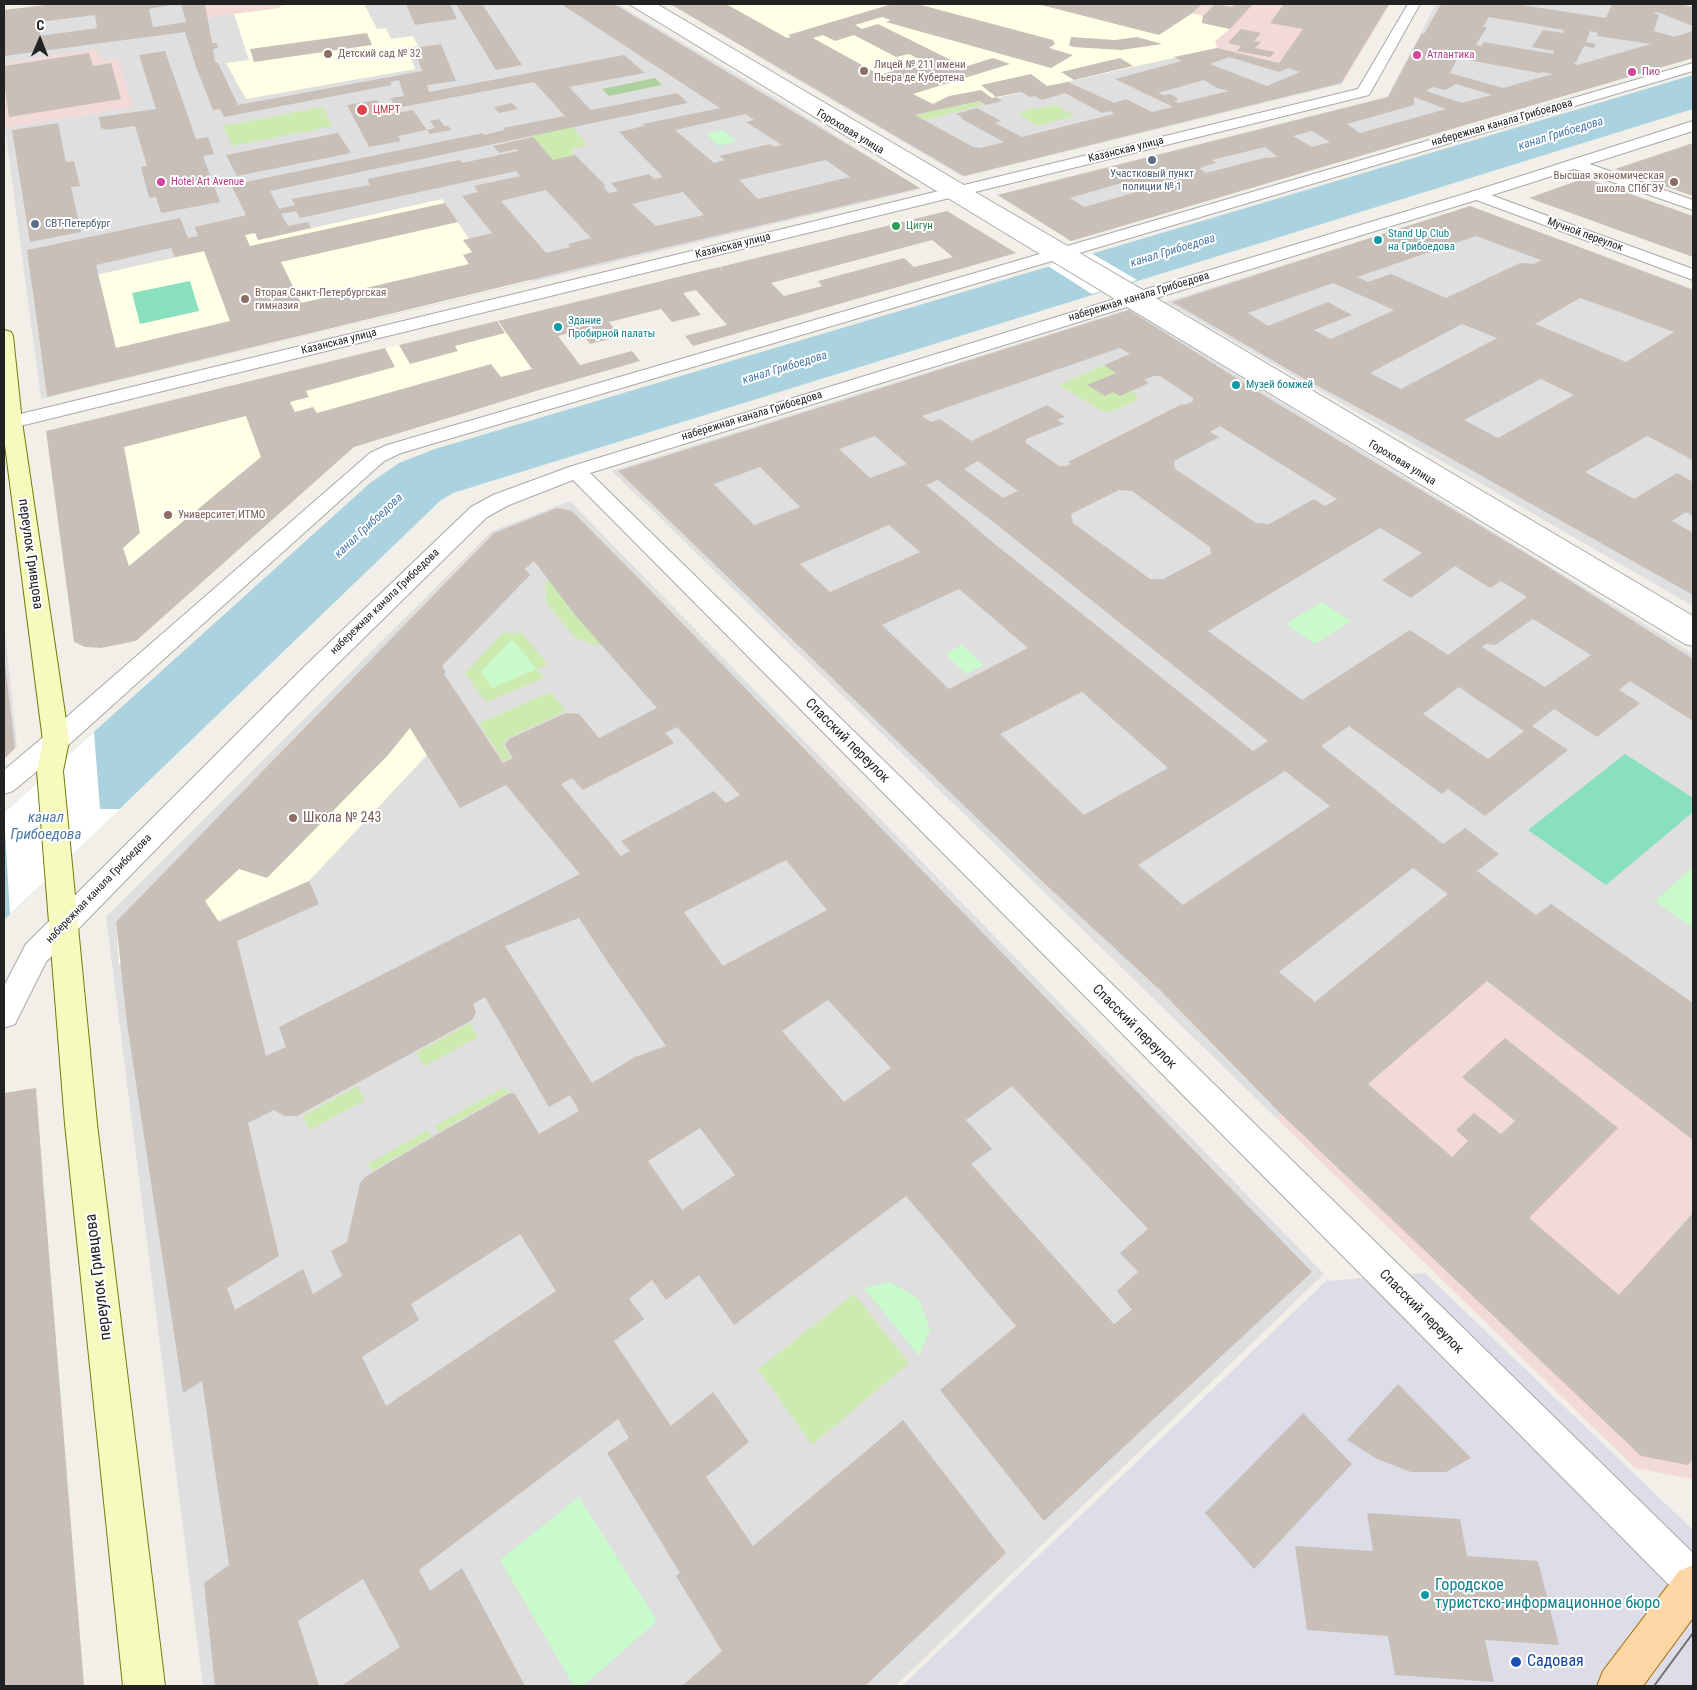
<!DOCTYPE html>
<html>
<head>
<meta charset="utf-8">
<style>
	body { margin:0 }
	#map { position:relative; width:1697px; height:1690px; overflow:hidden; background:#f2efe9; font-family:"Roboto Condensed",sans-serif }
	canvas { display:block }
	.frame { position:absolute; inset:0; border:5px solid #222; pointer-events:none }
	.north { position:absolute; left:15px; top:15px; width:50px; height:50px; -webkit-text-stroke:4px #fff; paint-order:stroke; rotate:1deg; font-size:14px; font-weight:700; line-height:20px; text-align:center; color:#222 }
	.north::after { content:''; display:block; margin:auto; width:18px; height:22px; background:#222; clip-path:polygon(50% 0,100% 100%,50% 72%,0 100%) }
</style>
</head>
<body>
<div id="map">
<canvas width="1697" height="1690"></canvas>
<div class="frame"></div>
<div class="north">С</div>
</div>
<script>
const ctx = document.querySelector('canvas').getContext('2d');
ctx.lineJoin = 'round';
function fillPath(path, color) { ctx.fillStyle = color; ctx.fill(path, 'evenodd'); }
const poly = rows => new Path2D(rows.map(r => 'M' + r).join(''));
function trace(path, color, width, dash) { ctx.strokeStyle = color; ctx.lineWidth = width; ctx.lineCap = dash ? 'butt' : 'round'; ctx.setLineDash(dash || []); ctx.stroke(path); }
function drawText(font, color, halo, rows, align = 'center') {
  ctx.font = font + ' "Roboto Condensed",sans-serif'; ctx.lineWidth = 4; ctx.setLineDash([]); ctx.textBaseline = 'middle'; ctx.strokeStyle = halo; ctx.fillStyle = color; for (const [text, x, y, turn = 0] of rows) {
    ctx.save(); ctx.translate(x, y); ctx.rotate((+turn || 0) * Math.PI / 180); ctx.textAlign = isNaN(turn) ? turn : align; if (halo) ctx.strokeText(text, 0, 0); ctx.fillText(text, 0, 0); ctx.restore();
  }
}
const residential = poly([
	[53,4,205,4,208,18,280,8,294,4,617,4,773,96,921,189,41,399,5,128,133,107,101,61,97,49,4,63,4,10],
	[1436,4,1693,4,1693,58,1071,241,996,195,1387,97],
	[855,25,992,98,1217,48,1345,79,1342,84,963,177,755,55],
	[1470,206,1693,289,1693,606,1166,302],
	[1129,309,1693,654,1693,1063,1514,933,1276,1118,612,471],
	[570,501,1324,1274,895,1686,203,1686,106,917,492,531],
	[4,621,17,747,4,759]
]);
const commercial = poly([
	[205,4,294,4,280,6,280,8,207,18],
	[1151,4,1390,4,1345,79,1217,48,1215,41,1229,29,1202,23,1202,16],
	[97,49,102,61,118,58,133,107,5,128,4,63],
	[1514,933,1693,1063,1693,1479,1635,1468,1276,1118]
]);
const education = poly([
	[294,4,364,4,377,29,386,28,391,39,413,36,418,46,407,48,415,69,246,99,226,63,249,60,234,14,280,8,280,6],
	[670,4,1151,4,1203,16,1202,23,1230,29,1215,41,1217,48,877,125],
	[442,199,469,239,492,233,531,281,47,397,32,289,204,251,194,227,246,215,259,240],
	[498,321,546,388,354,447,136,641,101,648,85,647,74,642,46,431],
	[393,695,410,728,427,755,309,881,119,964,116,922]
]);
const grass = poly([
	[980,101,985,104,926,120,915,115],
	[1056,105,1075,116,1037,126,1019,114,1026,110],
	[322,107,333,126,232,146,223,126],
	[572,127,588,145,570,149,575,155,553,160,533,137,533,136],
	[1104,365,1116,373,1088,385,1105,396,1113,392,1120,396,1131,391,1137,395,1137,400,1112,411,1102,411,1059,385],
	[547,578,576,616,603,647,575,638,547,603,545,590],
	[503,633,522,633,548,665,537,669,544,678,486,702,465,673],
	[551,692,566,711,508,738,503,745,511,757,503,761,479,723],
	[470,1023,478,1037,425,1066,416,1053],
	[357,1086,365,1100,310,1130,303,1116],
	[504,1087,508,1093,438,1132,435,1126],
	[428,1130,431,1137,372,1171,368,1164],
	[854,1294,909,1363,812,1445,758,1369]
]);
const forest = poly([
	[655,78,662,85,609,96,602,89]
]);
const park = poly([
	[723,130,736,141,719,146,706,134],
	[1322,602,1351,621,1315,644,1286,624],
	[512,639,537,669,492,688,481,672],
	[962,645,984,665,966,674,945,654],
	[1693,867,1693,928,1655,901],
	[890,1282,919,1299,930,1329,919,1356,864,1288],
	[579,1497,657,1621,583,1686,574,1686,500,1560]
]);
const pitch = poly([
	[190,281,199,311,140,324,132,293],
	[1625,754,1693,798,1693,812,1606,885,1528,830]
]);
const plaza = poly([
	[1425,1273,1693,1530,1693,1686,902,1686,1326,1281]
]);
const water = poly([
	[1693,75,1693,109,453,493,440,501,4,920,4,813,370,483,399,463,435,449]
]);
const pier = poly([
	[1091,253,1137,280,1092,294,1048,266],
	[94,732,100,809,120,809,10,914,4,813]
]);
const building = poly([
	[55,4,176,4,149,9,153,27,186,22,181,4,205,4,212,43,217,43,218,48,213,49,215,62,218,63,238,105,422,71,414,48,441,44,456,81,427,85,429,92,624,55,645,73,569,87,591,110,677,93,688,103,270,191,279,209,295,205,291,199,370,185,367,179,460,160,462,163,518,151,516,149,499,153,493,146,533,137,553,160,575,155,606,186,603,187,609,193,618,191,611,183,649,174,654,179,663,177,619,132,644,126,643,124,720,108,561,4,614,4,920,188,642,253,47,397,27,250,180,218,188,238,198,236,194,227,246,215,231,185,483,133,484,135,505,130,503,128,565,116,534,82,397,108,390,98,404,96,399,80,390,82,392,85,224,117,220,109,213,110,196,67,185,32,4,56,4,10],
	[95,15,97,28,40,36,39,22],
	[746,114,754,120,746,122,782,145,775,147,770,144,719,156,725,160,714,163,675,130],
	[826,160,850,177,758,199,739,180],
	[516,171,520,176,474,186,478,192,462,196,492,233,463,240,472,252,463,255,469,264,301,303,281,262,458,222,445,203,250,246,245,235,255,233,258,240,311,228,308,222,288,226,281,214,296,211,300,218],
	[546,190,591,238,568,244,570,247,546,253,501,201],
	[683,192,704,215,656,226,632,204],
	[171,248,175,257,204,251,230,321,116,348,96,265],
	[406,4,450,4,457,19,415,25],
	[456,4,482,4,522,65,496,70],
	[670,4,726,4,787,38,791,37,788,35,892,4,925,4,921,5,1053,40,1055,44,1049,48,1073,55,1051,68,886,22,891,20,882,17,855,25,862,29,878,24,957,63,954,64,961,68,993,58,1010,64,913,94,933,104,949,96,981,90,992,98,996,97,1002,101,986,105,980,101,915,115,973,147,980,148,1004,142,960,118,963,118,956,114,977,108,1001,121,995,123,1022,137,1114,114,1110,111,1102,113,1065,93,1042,100,1035,96,1030,97,1021,92,996,97,981,85,1031,74,1047,86,1068,82,1114,103,1126,99,1152,112,1173,107,1115,79,1182,61,1174,57,1217,48,1279,63,1303,29,1270,23,1284,4,1389,4,1341,83,964,176],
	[823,35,835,41,854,35,896,57,909,54,923,61,880,75,813,38],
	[1229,57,1279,72,1288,68,1300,72,1267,86,1210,64],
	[1204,80,1217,88,1229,91,1178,103,1174,101,1178,100,1177,98,1170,94,1163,95,1158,93],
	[1037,4,1202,4,1191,14,1159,35],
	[1215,4,1232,7,1235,4,1253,4,1230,29,1202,23,1203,16],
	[1441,4,1515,4,1606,18,1612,4,1681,4,1693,8,1693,26,1657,12,1653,13,1659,15,1654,31,1674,37,1693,31,1693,58,1071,241,998,195,1388,97,1422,33,1424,34],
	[1489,17,1564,30,1563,33,1543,30,1532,47,1554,51,1553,54,1484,42,1481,46,1476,45,1487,27,1483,27],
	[1590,31,1598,33,1597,36,1651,44,1577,65,1573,63,1576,62,1584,46,1594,48,1596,44,1586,42],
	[1459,55,1465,56,1463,59,1539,73,1543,72,1553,74,1503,88,1450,73],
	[1456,84,1492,95,1462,103,1426,91,1433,87,1445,90],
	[1414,97,1446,109,1360,133,1347,124,1414,105],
	[1312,131,1330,142,1312,147,1293,136],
	[1265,147,1278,157,1264,158,1206,173,1199,168,1216,163,1212,160],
	[1125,182,1140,191,1084,207,1070,198],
	[1241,29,1261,33,1254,41,1261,42,1255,48,1275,52,1270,57,1237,51,1241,46,1228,43],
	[367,33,372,45,254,62,250,49],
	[1071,37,1115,40,1137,37,1162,44,1121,50,1073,47,1069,45],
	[165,51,196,139,208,137,214,154,203,156,220,202,161,213,156,197,150,198,148,194,141,167,147,166,135,126,106,130,101,128,99,117,156,109,139,55],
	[89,53,93,66,111,63,121,99,9,117,4,81,4,66],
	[1120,58,1133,66,1074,80,1061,72],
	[377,100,385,115,413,110,427,130,435,128,430,121,439,119,444,126,448,126,452,130,430,134,427,130,398,136,401,141,369,147,347,105],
	[512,103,518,109,499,113,494,107],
	[58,123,66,162,74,161,80,186,71,187,81,232,30,242,12,130],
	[338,133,351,153,237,176,226,155],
	[1693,143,1693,196,1615,169],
	[1585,178,1693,216,1693,257,1529,198],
	[1470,206,1693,290,1693,460,1647,436,1585,472,1634,499,1677,473,1693,482,1693,516,1686,512,1672,521,1693,533,1693,595,1402,431,1303,378,1172,302],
	[1476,236,1541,260,1534,264,1520,263,1446,298,1391,274,1368,282,1357,277],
	[1333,283,1394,310,1331,339,1314,330,1352,315,1328,302,1268,326,1248,313],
	[1580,298,1614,310,1674,332,1626,362,1535,324],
	[1462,324,1497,338,1401,389,1370,373],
	[1541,379,1574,395,1498,438,1464,420],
	[947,211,1016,253,693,346,685,336,727,325,696,290,683,293,701,315,672,322,661,309,609,322,620,336,590,344,580,330,558,336,580,365,632,351,640,361,546,388,354,447,136,641,101,648,85,647,74,642,46,431,385,348,395,367,306,391,309,397,290,402,295,412,313,407,317,413,491,364,501,377,532,369,498,321,719,267,724,272,720,267],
	[932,240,953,257,914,267,904,258,818,281,822,286,784,296,771,283],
	[246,416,261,457,129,566,123,548,140,533,124,447],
	[1129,310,1255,390,1545,565,1693,659,1693,721,1630,681,1619,690,1640,703,1597,737,1554,709,1532,726,1568,750,1485,816,1448,789,1442,794,1349,726,1321,746,1443,844,1465,828,1499,854,1477,871,1536,915,1551,904,1693,1003,1693,1140,1487,981,1368,1084,1452,1157,1468,1141,1456,1130,1474,1113,1501,1134,1515,1121,1462,1077,1505,1038,1618,1128,1529,1218,1619,1295,1693,1213,1693,1458,1688,1465,1641,1456,1281,1114,1160,990,1044,883,618,471],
	[1120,348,1130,354,1104,365,1116,373,1087,385,1105,396,1113,392,1120,396,1149,383,1144,380,1154,376,1160,376,1193,398,1193,401,1185,405,1182,404,1068,462,1071,464,1066,466,1059,466,1026,443,1026,439,1064,424,1057,420,1065,417,1047,405,971,441,940,419,931,422,922,416],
	[1220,426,1318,487,1337,499,1325,506,1314,499,1269,524,1256,523,1175,469,1174,461,1219,437,1210,432],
	[875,436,907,464,870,478,839,449],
	[978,461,1018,491,1003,498,964,469],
	[760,467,800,507,754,525,714,484],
	[938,480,996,524,1268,741,1253,751,991,541,926,485],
	[1119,490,1132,491,1210,547,1211,554,1163,579,1150,579,1073,523,1071,514],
	[889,525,920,552,830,592,800,564],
	[1380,528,1422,553,1382,580,1411,598,1455,566,1490,588,1501,581,1527,597,1448,655,1410,630,1302,700,1208,631],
	[959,589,1028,648,949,689,882,625],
	[1533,619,1591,655,1545,687,1482,647,1486,644,1495,645],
	[1459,687,1476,699,1524,731,1488,759,1423,714],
	[1082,692,1168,768,1084,815,1000,734],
	[1285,771,1330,806,1183,905,1138,865],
	[1413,868,1448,894,1315,1002,1279,972],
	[497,321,505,333,455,346,458,351,410,364,399,345],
	[557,508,572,511,646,586,1312,1272,1044,1521,940,1390,1016,1326,906,1196,734,1325,699,1275,666,1300,652,1280,629,1299,644,1319,614,1341,671,1426,713,1392,749,1442,706,1477,753,1546,903,1420,1006,1553,865,1686,682,1686,722,1651,676,1576,680,1573,607,1453,629,1438,618,1419,419,1570,430,1591,462,1568,525,1686,341,1686,400,1647,363,1579,298,1621,319,1686,215,1686,204,1583,229,1565,202,1381,183,1393,127,1024,116,922,494,533],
	[534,561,576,616,657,708,599,738,579,714,566,713,509,739,505,745,513,758,503,763,444,674,446,673,442,666,530,575,525,569],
	[677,727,740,795,726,803,714,791,621,841,630,851,621,856,561,784,572,778,583,790,674,743,665,733],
	[410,728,460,808,506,785,580,874,279,1027,286,1047,266,1056,237,941,319,904,309,881,219,922,205,901,239,869,267,878,388,755],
	[786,860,827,910,723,966,684,912],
	[579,918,609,964,666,1046,635,1057,592,1083,505,946],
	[485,997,549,1107,570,1095,579,1111,539,1134,515,1094,510,1093,436,1135,365,1177,360,1183,347,1242,331,1251,342,1276,313,1294,303,1269,235,1310,227,1288,279,1256,248,1123,274,1110,284,1116,297,1116,472,1020,476,1012,473,1004],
	[828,1000,891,1068,844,1102,782,1031],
	[1012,1086,1148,1229,1120,1253,1138,1272,1117,1291,1132,1310,1114,1324,971,1164,992,1149,966,1120],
	[700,1128,735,1175,682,1210,648,1161],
	[520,1234,556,1291,386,1406,362,1357,419,1320,411,1304],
	[4,655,15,748,4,759],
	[36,1088,43,1180,84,1686,4,1686,4,1093],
	[1398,1384,1471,1458,1446,1472,1411,1472,1377,1459,1347,1440],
	[1303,1413,1352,1464,1254,1569,1205,1513],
	[1367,1513,1460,1519,1467,1556,1538,1561,1559,1645,1485,1640,1494,1682,1395,1675,1388,1636,1307,1630,1295,1546,1373,1551]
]);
const minor = poly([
	[629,4,645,4,1057,249,1693,63,1693,71,1069,256,1132,294,1140,292,1146,293,1149,297,1145,301,1693,627,1693,646,1685,644,1127,307,590,473,1693,1553,1693,1601,1679,1595,573,480,509,505,487,517,323,678,46,962,15,1024,4,1028,4,986,26,944,305,666,471,507,493,495,569,467,1115,299,1052,261,401,453,384,461,65,748,13,791,4,794,4,770,47,734,370,453,387,445,1040,254,629,4],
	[1575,159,1693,200,1693,210,1569,167,1567,164,1569,161,1575,159],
	[1477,190,1693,269,1693,280,1471,198,1469,195,1471,192,1477,190]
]);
const tertiary = poly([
	[642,4,657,4,964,185,1358,89,1408,4,1420,4,1369,95,975,192,1143,290,1471,192,1693,121,1693,131,1483,198,1156,298,1693,616,1693,634,1685,632,958,196,4,430,4,418,947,189,643,7,642,4]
]);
const secondary = poly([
	[4,330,11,332,13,336,22,422,69,741,63,771,97,1124,165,1686,123,1686,65,1124,37,771,43,741,4,437,4,330]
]);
const primary = poly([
	[1693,1565,1693,1618,1643,1686,1597,1686,1603,1671,1679,1571,1693,1565]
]);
const tram = poly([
	[1654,1686,1693,1633]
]);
const markers = [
	[328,54,5,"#8d6e63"],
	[1417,55,5,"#d1479c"],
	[864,71,5,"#8d6e63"],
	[1632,72,5,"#d1479c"],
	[362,110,6,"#e0444e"],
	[1152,160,5,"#5c6f8a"],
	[161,182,5,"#d1479c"],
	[1674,182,5,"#8d6e63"],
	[35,224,5,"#5c6f8a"],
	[896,226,5,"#2e9e5b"],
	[1378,240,5,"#0f9aa8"],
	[245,299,5,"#8d6e63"],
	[558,327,5,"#0f9aa8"],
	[1236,385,5,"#0f9aa8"],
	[168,515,5,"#8d6e63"],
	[293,818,5,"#8d6e63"],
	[1425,1595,5,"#0f9aa8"],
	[1516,1662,6,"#1a4fb4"]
];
const farEducationnames = [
	["Детский сад № 32",338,54],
	["Лицей № 211 имени",874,65],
	["Пьера де Кубертена",874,78],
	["Высшая экономическая",1664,176,"right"],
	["школа СПбГЭУ",1664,189,"right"],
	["Вторая Санкт-Петербургская",255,293],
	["гимназия",255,306],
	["Университет ИТМО",178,515]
];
const farHotelnames = [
	["Атлантика",1427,55],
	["Пио",1642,72],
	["Hotel Art Avenue",171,182]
];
const farHealthnames = [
	["ЦМРТ",373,110]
];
const farStreetnames = [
	["набережная канала Грибоедова",1502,123,-16],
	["Гороховая улица",850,132,31],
	["Казанская улица",1126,150,-14],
	["Мучной переулок",1585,235,20],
	["Казанская улица",733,246,-14],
	["набережная канала Грибоедова",1139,297,-17],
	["Казанская улица",339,342,-14],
	["набережная канала Грибоедова",752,416,-17],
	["Гороховая улица",1402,463,31],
	["набережная канала Грибоедова",385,602,-44],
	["набережная канала Грибоедова",99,889,-46]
];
const farServicenames = [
	["Участковый пункт",1152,174],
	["полиции № 1",1152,187],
	["СВТ-Петербург",45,224,"left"]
];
const farLeisurenames = [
	["Цигун",906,226]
];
const farCulturenames = [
	["Stand Up Club",1388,234],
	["на Грибоедова",1388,247],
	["Здание",568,321],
	["Пробирной палаты",568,334],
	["Музей бомжей",1246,385]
];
const farWaternames = [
	["канал Грибоедова",1561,134,-17],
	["канал Грибоедова",1173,251,-17],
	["канал Грибоедова",785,368,-17],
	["канал Грибоедова",369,526,-43]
];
const streetNames = [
	["переулок Гривцова",30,554,82],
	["Спасский переулок",847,741,45],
	["Спасский переулок",1134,1027,45],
	["Спасский переулок",1421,1312,45]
];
const educationNames = [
	["Школа № 243",303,818]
];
const waterNames = [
	["канал",46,818],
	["Грибоедова",46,835]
];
const nearStreetnames = [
	["переулок Гривцова",99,1277,-97]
];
const nearCulturenames = [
	["Городское",1435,1586],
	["туристско-информационное бюро",1435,1604]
];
const nearTransitnames = [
	["Садовая",1527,1662]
];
fillPath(residential, '#e0dfdf');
fillPath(commercial, '#f2dad9');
fillPath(education, '#ffffe5');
fillPath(grass, '#cdebb0');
fillPath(forest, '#add19e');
fillPath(park, '#c8facc');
fillPath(pitch, '#88e0be');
fillPath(plaza, '#dddde8');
fillPath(water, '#aad3df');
fillPath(pier, '#fff');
fillPath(building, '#c7bfb8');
trace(minor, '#a9a9a9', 2);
trace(tertiary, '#a9a9a9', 2);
trace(secondary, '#707d05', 2);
trace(primary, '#a06b00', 2);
fillPath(minor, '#fff');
fillPath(tertiary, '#fff');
fillPath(secondary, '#f7fabf');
fillPath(primary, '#fcd6a4');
trace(tram, '#707070', 2);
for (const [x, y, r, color] of markers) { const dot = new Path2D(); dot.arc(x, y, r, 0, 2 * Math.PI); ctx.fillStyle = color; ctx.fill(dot); trace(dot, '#fff', 2); }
drawText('11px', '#785e54', '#fff', farEducationnames, 'left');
drawText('11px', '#b23c85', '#fff', farHotelnames, 'left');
drawText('11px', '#be3a42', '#fff', farHealthnames, 'left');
drawText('11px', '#222', '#fff', farStreetnames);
drawText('11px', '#4e5e75', '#fff', farServicenames);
drawText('11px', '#27864d', '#fff', farLeisurenames, 'left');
drawText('11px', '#0d838f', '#fff', farCulturenames, 'left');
drawText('italic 12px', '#4a7aab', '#fff', farWaternames);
drawText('14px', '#222', '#fff', streetNames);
drawText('14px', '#785e54', '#fff', educationNames, 'left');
drawText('italic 15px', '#4a7aab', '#fff', waterNames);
drawText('16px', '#222', '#fff', nearStreetnames);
drawText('16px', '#0d838f', '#fff', nearCulturenames, 'left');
drawText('16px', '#164399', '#fff', nearTransitnames, 'left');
</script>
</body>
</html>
